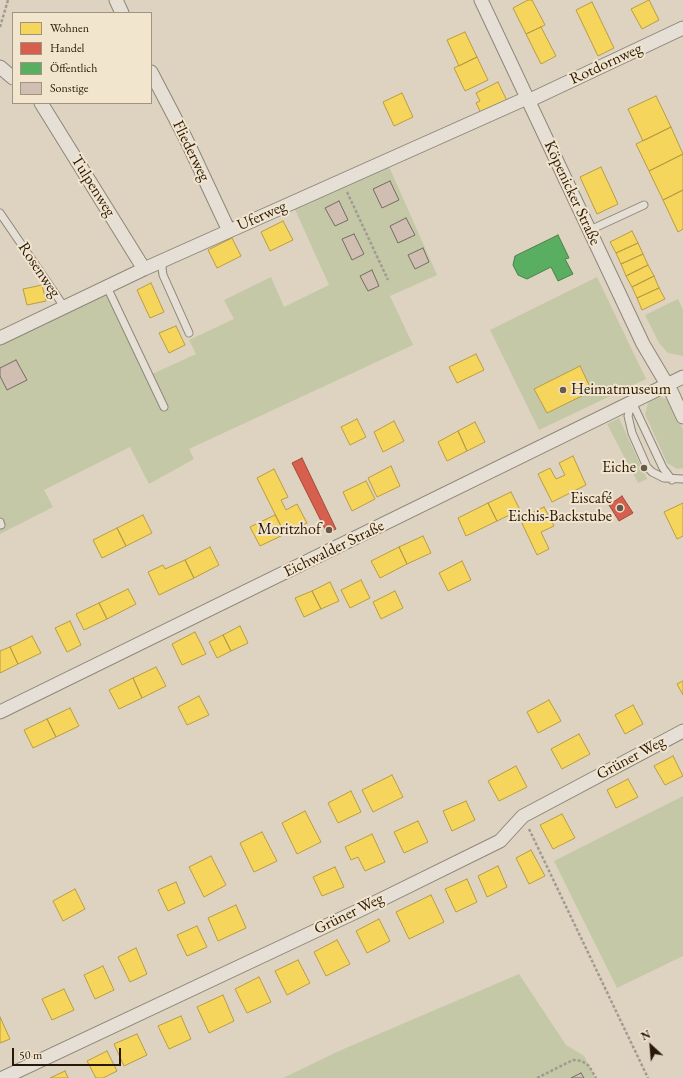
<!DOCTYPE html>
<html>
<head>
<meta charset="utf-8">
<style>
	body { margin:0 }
	#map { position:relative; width:683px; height:1078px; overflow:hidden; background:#ddd3c0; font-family:"EB Garamond",serif }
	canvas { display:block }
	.legend { position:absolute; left:12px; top:12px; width:140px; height:92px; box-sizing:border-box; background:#f1e5ce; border:1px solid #a1937f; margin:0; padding:5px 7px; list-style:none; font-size:12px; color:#291808 }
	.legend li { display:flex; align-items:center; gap:8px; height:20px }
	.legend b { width:20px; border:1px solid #a1937f }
	.north { position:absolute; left:631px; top:1026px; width:40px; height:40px; -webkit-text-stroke:3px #f1e5ce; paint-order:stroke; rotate:334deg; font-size:11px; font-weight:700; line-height:16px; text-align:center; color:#291808 }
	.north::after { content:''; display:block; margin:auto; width:14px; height:18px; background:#291808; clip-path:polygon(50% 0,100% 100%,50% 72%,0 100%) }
	.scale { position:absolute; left:12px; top:1048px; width:109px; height:18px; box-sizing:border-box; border:2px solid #291808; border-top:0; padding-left:5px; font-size:12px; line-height:14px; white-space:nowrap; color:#291808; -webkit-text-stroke:3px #f1e5ce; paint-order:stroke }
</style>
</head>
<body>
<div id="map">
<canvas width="683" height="1078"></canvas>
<ul class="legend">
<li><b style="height:11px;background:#f6d55c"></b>Wohnen</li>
<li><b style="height:11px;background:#d6604d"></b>Handel</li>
<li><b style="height:11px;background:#5aae61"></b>Öffentlich</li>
<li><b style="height:11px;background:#d0beb2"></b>Sonstige</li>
</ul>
<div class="north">N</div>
<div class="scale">50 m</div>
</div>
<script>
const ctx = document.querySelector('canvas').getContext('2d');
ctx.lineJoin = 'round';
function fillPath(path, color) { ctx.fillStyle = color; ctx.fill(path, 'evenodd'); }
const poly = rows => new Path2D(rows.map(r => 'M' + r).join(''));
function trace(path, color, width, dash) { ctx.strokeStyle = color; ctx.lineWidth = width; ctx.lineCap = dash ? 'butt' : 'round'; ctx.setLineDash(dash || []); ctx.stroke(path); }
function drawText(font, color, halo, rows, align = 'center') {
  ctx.font = font + ' "EB Garamond",serif'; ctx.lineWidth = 4; ctx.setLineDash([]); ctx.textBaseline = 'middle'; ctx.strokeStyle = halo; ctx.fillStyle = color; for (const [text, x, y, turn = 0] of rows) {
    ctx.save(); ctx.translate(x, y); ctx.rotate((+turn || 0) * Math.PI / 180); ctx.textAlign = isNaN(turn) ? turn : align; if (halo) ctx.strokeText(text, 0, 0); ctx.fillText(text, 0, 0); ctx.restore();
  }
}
const green = poly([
	[387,162,437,275,390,296,413,345,189,449,194,459,149,484,130,447,44,490,53,507,0,534,0,344,109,291,150,375,196,354,189,340,234,319,224,300,271,277,284,307,329,285,293,205],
	[597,277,646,379,539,430,490,330],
	[678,299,683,310,683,356,668,353,659,343,645,315],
	[660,397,667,399,672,404,683,430,683,468,677,469,667,463,645,414,648,403,653,399],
	[619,418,647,479,638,483,607,424],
	[683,796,683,956,617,988,554,861],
	[519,974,566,1045,584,1056,595,1078,283,1078,339,1051]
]);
const homes = poly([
	[528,0,532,0,545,25,526,34,513,8,528,0],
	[649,0,659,20,642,29,631,9,649,0],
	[592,2,614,48,598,56,576,10,592,2],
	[541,27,556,56,541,64,526,34,541,27],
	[465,32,477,57,459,66,447,40,465,32],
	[477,57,488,80,465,91,454,68,477,57],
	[498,82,507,101,481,113,476,103,480,101,476,93,498,82],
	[402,93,413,117,394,126,383,102,402,93],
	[656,96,671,127,643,141,628,109,656,96],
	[671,127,683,154,649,171,636,144,671,127],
	[683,154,683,190,663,200,649,171,683,154],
	[601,167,618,204,597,214,580,177,601,167],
	[683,190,683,229,678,232,663,200,683,190],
	[283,221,293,240,270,251,261,232,283,221],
	[632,231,638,243,616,253,610,242,632,231],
	[232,238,241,256,217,268,208,250,232,238],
	[638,243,643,254,621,264,616,253,638,243],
	[643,254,648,265,626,276,621,264,643,254],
	[648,265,654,276,632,287,626,276,648,265],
	[654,276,659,288,637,298,632,287,654,276],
	[151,283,164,312,150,318,137,290,151,283],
	[42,285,46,301,27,305,23,289,42,285],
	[659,288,665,299,642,310,637,298,659,288],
	[176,326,185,345,169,353,159,333,176,326],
	[476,354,484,370,457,383,449,367,476,354],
	[580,366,592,391,547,413,534,389,580,366],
	[357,419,366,437,350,445,341,427,357,419],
	[394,421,404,441,383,452,374,432,394,421],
	[475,422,485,442,467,451,458,431,475,422],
	[458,431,467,451,447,461,438,442,458,431],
	[573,456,586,485,552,502,538,474,550,468,556,479,565,475,559,463,573,456],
	[391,466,400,486,377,497,368,478,391,466],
	[274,469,288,497,281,500,286,510,297,504,307,523,285,534,257,478,274,469],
	[366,481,375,499,352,511,343,492,366,481],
	[511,492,520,510,497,521,488,503,511,492],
	[488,503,497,521,466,536,458,518,488,503],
	[683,503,683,536,677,539,664,512,683,503],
	[544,507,554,526,541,532,549,549,537,555,520,519,544,507],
	[143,515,152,533,126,546,117,528,143,515],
	[275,515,285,534,260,546,250,527,275,515],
	[117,528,126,546,102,558,93,540,117,528],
	[423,536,431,553,407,564,399,547,423,536],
	[210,547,219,565,194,578,185,560,210,547],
	[399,547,407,564,380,578,371,561,399,547],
	[185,560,194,578,159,595,148,572,163,565,165,569,185,560],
	[462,561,471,580,448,591,439,573,462,561],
	[361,580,370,598,350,608,341,590,361,580],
	[330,582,339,601,321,609,312,591,330,582],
	[128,589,136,604,107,619,99,603,128,589],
	[312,591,321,609,304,617,295,598,312,591],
	[395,591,403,608,381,619,373,602,395,591],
	[99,603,107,619,84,630,76,614,99,603],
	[70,621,81,645,67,652,55,628,70,621],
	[240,626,248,643,231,651,223,635,240,626],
	[195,632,206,654,182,665,172,644,195,632],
	[223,635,231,651,217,658,209,642,223,635],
	[32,636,41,653,18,664,10,647,32,636],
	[10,647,18,664,0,673,0,651,10,647],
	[156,667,166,686,142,698,133,678,156,667],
	[133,678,142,698,119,709,109,690,133,678],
	[683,681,683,695,677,684,683,681],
	[199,696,209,715,187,725,178,707,199,696],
	[549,700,561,721,538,733,527,712,549,700],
	[633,705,643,724,625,734,615,715,633,705],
	[70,708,79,726,56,737,47,719,70,708],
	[47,719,56,737,33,748,24,730,47,719],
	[579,734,590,754,562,769,551,749,579,734],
	[673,756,683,776,665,785,654,766,673,756],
	[516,766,527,787,499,801,488,781,516,766],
	[392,775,403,797,373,812,362,790,392,775],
	[628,779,638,797,616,808,607,790,628,779],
	[351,791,361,812,338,823,328,803,351,791],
	[466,801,475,820,452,831,443,811,466,801],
	[305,811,321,842,297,854,282,823,305,811],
	[562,814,575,838,553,849,540,825,562,814],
	[418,821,428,842,404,853,394,832,418,821],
	[262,832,277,861,254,872,240,843,262,832],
	[372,834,385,862,365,871,358,857,351,860,345,847,372,834],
	[531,850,545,876,529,884,516,858,531,850],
	[211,856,226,885,204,897,189,867,211,856],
	[498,866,507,887,487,897,478,876,498,866],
	[335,867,344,887,322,896,313,877,335,867],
	[467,879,477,902,456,912,445,889,467,879],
	[176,882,185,903,168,911,158,890,176,882],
	[75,889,85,909,63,921,53,901,75,889],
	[431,895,444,922,409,939,396,912,431,895],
	[236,905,246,928,218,941,208,918,236,905],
	[379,919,390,941,367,953,356,931,379,919],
	[197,926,207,947,187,956,177,935,197,926],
	[337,940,350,964,326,976,314,952,337,940],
	[136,948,147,974,130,982,118,957,136,948],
	[298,960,310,983,287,995,275,971,298,960],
	[103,966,114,990,95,999,84,975,103,966],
	[259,977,271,1002,247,1013,235,989,259,977],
	[64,989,74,1010,52,1020,42,999,64,989],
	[223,995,234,1021,209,1033,197,1007,223,995],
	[181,1016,191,1039,169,1049,158,1026,181,1016],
	[0,1017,10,1039,0,1043,0,1017],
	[137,1034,147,1055,124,1066,114,1044,137,1034],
	[107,1051,117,1071,103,1078,96,1078,87,1061,107,1051],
	[65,1071,68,1078,50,1078,65,1071]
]);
const shops = poly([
	[302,458,336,529,327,533,292,463,302,458],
	[622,496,633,513,619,521,609,505,622,496]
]);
const public = poly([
	[558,235,569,258,565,259,573,274,558,281,551,267,527,279,518,275,513,265,515,256,558,235]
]);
const building = poly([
	[390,181,399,200,382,208,373,189,390,181],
	[339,201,348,220,335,226,325,208,339,201],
	[406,218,415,235,398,243,390,226,406,218],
	[354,234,364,254,352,260,342,239,354,234],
	[423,248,429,262,415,269,408,255,423,248],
	[372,270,379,286,368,291,360,276,372,270],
	[16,360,27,380,7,390,0,376,0,368,16,360],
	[581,1073,584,1078,571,1078,581,1073]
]);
const path = poly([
	[0,27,8,0],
	[347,192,388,280],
	[529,829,648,1078],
	[537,1078,573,1060,582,1061,589,1066,596,1078]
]);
const lane = poly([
	[0,213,65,308],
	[590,230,644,205],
	[164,260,162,268,163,275,189,333],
	[107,287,164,407],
	[632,402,628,416,632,433,647,467,652,472,664,478,683,479],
	[632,402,663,468,672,480],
	[0,522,1,525]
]);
const street = poly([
	[116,0,122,13],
	[481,0,643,344,672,393,683,417],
	[0,67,13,78],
	[151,72,186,139,229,231],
	[528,101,683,28],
	[41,103,144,269],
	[0,338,144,269,527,98],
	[0,712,683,377],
	[3,1078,362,909,500,841,523,816,683,731]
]);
const markers = [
	[563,390,4,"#685948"],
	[644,468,4,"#685948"],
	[620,508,4,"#685948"],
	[329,530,4,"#685948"]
];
const streetNames = [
	["Rotdornweg",606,64,-25],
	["Fliederweg",191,151,64],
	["Tulpenweg",93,186,58],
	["Köpenicker Straße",572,193,65],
	["Uferweg",262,216,-24],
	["Rosenweg",39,270,56],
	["Eichwalder Straße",334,549,-26],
	["Grüner Weg",631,758,-28],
	["Grüner Weg",349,914,-26]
];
const poiNames = [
	["Heimatmuseum",571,390,"left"],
	["Eiche",636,468],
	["Eiscafé",612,499],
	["Eichis-Backstube",612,517],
	["Moritzhof",321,530]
];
fillPath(green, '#c4c8a7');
fillPath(homes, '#f6d55c');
trace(homes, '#b89c43', 1);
fillPath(shops, '#d6604d');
trace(shops, '#a24a38', 1);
fillPath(public, '#5aae61');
trace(public, '#4b8146', 1);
fillPath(building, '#d0beb2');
trace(building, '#746c61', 1);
trace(lane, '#8e8679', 9);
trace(street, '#8e8679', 15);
trace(path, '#a19b92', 2.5, [3, 2]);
trace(lane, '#e5dfd5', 7);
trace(street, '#e5dfd5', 13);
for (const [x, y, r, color] of markers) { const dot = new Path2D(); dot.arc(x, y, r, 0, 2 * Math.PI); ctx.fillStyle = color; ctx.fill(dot); trace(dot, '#f1e5ce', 1.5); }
drawText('16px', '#291808', '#f1e5ce', streetNames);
drawText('16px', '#291808', '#f1e5ce', poiNames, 'right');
</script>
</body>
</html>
